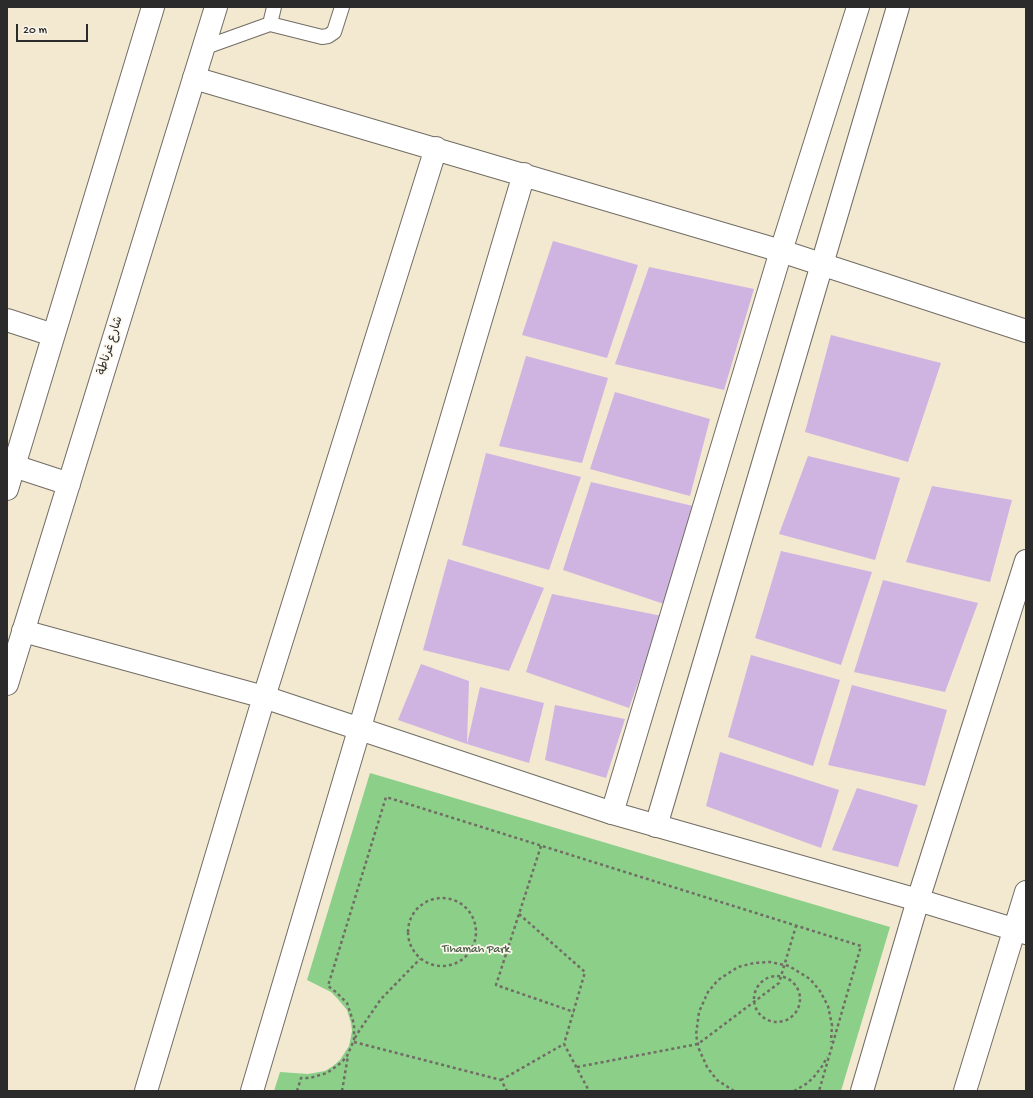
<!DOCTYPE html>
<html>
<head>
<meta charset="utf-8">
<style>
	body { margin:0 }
	#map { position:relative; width:1033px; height:1098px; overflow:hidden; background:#f3e8d0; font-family:"Gochi Hand",sans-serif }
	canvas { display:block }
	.frame { position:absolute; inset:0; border:8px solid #2b2b2b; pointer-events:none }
	.scale { position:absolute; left:16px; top:24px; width:72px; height:18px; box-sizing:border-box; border:2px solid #2b2b2b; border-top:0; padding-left:5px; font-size:12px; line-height:14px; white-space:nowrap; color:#2b2b2b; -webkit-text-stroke:3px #fbf7ec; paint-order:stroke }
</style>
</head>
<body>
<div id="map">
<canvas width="1033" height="1098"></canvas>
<div class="frame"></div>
<div class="scale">20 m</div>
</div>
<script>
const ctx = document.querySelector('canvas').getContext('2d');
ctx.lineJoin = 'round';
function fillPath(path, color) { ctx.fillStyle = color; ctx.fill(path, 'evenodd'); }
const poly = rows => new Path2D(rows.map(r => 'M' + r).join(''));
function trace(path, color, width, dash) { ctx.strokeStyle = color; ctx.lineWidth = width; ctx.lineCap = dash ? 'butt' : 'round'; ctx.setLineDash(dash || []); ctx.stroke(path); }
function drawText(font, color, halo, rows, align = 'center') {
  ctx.font = font + ' "Gochi Hand","Playpen Sans Arabic",sans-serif'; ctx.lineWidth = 3.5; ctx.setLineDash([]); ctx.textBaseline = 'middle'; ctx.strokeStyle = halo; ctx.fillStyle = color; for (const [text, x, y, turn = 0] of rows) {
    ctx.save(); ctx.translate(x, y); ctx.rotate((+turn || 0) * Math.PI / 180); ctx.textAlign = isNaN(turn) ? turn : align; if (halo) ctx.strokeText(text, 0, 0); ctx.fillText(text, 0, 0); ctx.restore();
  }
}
const green = poly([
	[370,773,890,927,841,1091,274,1091,280,1072,308,1074,325,1071,333,1066,340,1060,349,1046,352,1031,351,1023,347,1010,337,998,331,992,307,980]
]);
const building = poly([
	[553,241,638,265,607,358,522,335],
	[649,267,754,289,724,390,615,364],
	[831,335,941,363,908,462,805,432],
	[526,356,608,378,582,463,499,446],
	[615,392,710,419,690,496,590,469],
	[486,453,581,477,549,570,462,545],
	[808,456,900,478,875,560,779,534],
	[591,482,693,506,667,605,563,570],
	[932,486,1012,500,990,582,906,562],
	[781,551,872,572,841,665,755,638],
	[448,559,544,588,509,671,423,650],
	[883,580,978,603,945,692,854,672],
	[552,594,662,616,629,708,526,672],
	[751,655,840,680,813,766,728,737],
	[421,664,469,681,467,744,480,687,544,703,529,763,467,744,398,720],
	[852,685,947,710,925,786,828,765],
	[555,705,625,719,606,778,545,760],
	[720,752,839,790,821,848,706,806],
	[857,788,918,805,898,867,832,850]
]);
const path = poly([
	[541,846,496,985,574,1012],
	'408 932a34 34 0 1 1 68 0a34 34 0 1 1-68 0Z',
	[519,914,585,972,564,1044],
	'754 999a23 23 0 1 1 46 0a23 23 0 1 1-46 0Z',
	[355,1038,359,1031,381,999,420,959],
	[354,1042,501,1080,507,1091],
	[577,1067,698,1044,779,983,796,926],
	[501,1080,564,1044,589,1091],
	[297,1091,301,1078,310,1078,327,1073,342,1062,347,1056,354,1040,354,1024,347,1003,336,992,328,986,386,797,861,946,819,1091],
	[342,1091,348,1056],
	[734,1091,717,1080,707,1067,699,1049,696,1035,699,1012,708,992,718,980,738,967,754,963,770,962,789,966,810,979,820,991,828,1006,832,1025,831,1042],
	[794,1091,806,1084,813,1078,823,1065,827,1057]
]);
const lane = poly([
	[270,24,322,37,328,36,334,32,342,7],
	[203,48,270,24,274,7]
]);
const street = poly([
	[194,78,781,251,1026,331],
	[7,320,53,335],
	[23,631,264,697,612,813,918,900,1026,933],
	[146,1091,264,697,436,148],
	[252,1091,524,174],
	[862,1091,918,900,1026,561],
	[965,1091,1026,892]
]);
const secondary = poly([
	[14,466,69,484],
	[7,489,153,7],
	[7,684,216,7],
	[612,813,781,251,858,7],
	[656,826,898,7]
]);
const streetNames = [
	["شارع غرناطة",111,346,-73]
];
const parkNames = [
	["Tihamah Park",476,950]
];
fillPath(green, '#8bcf88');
fillPath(building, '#cfb4e2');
trace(lane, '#716d65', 16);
trace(street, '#716d65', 24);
trace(secondary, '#716d65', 24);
trace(path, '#716d65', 2.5, [3, 3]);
trace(lane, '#fff', 14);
trace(street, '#fff', 22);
trace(secondary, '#fff', 22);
drawText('12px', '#2b2b2b', '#fbf7ec', streetNames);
drawText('12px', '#485c47', '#fbf7ec', parkNames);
</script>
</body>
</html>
